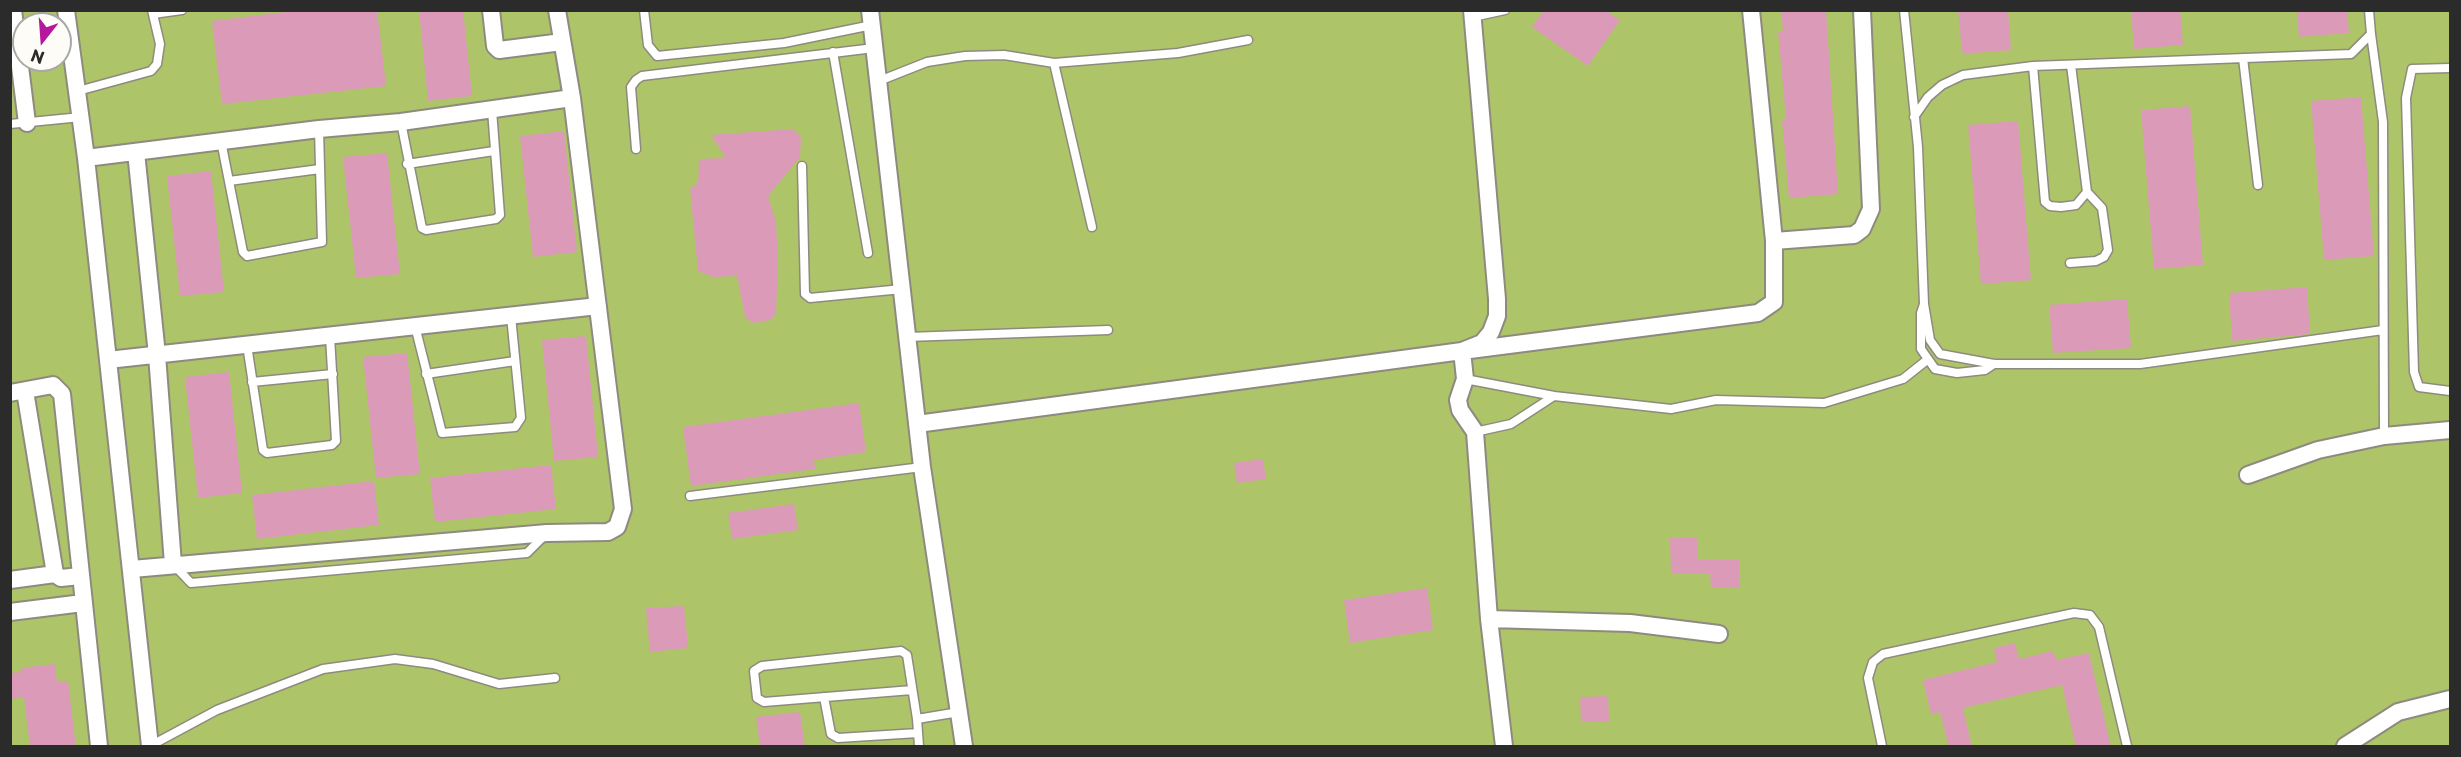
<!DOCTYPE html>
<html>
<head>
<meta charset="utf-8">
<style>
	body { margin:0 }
	#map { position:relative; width:2461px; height:757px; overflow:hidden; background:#f2e9d1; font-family:"Playpen Sans",sans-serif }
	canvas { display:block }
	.frame { position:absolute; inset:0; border:12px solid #2b2b2b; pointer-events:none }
	.north { position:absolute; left:12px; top:12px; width:60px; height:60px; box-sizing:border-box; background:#fdfcf7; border:2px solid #a9a8a5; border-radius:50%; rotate:197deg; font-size:16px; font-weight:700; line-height:24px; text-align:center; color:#2b2b2b }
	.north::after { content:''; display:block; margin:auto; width:21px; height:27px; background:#b5179e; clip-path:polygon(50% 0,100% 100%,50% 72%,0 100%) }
</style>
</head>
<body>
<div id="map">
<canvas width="2461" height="757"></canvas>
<div class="frame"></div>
<div class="north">N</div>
</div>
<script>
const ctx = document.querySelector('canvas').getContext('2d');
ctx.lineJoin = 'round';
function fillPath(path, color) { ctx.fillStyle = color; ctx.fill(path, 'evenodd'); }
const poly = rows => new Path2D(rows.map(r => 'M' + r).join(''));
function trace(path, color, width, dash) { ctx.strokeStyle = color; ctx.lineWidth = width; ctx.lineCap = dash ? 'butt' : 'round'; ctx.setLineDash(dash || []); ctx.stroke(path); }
const green = poly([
	[11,11,2450,11,2450,746,11,746],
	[24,24,60,24,60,60,24,60]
]);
const building = poly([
	[302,10,377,10,386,86,222,104,212,21],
	[419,10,463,10,472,96,428,101],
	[1544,10,1605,10,1620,20,1588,66,1532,27],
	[1781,10,1826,10,1838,194,1789,198,1782,119,1786,119,1778,31,1783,31],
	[1958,10,2008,10,2011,50,1962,54],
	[2131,10,2180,10,2183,45,2134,49],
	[2297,10,2347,10,2349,33,2299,37],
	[2361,97,2374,256,2324,260,2311,101],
	[2190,106,2203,265,2154,269,2141,110],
	[2018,121,2031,280,1981,284,1968,125],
	[793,129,801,137,800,157,768,196,776,222,778,264,776,313,771,320,753,323,745,317,737,276,713,277,698,271,690,189,698,183,699,159,726,158,711,135],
	[564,131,577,252,533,257,520,136],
	[387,153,400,274,356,278,343,157],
	[211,171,224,292,180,296,167,176],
	[2307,287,2310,334,2232,341,2229,293],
	[2127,299,2131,348,2053,353,2049,305],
	[586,336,598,457,554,461,542,340],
	[407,353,420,474,376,478,363,357],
	[229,372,242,493,198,498,185,377],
	[859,403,866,452,814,460,815,469,691,486,683,427],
	[1263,459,1266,479,1237,483,1234,463],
	[551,465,556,509,435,522,430,478],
	[374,481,379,525,257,539,252,495],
	[794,504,798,530,732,539,728,513],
	[1697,537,1697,560,1739,559,1739,587,1711,588,1710,573,1671,574,1670,538],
	[1427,588,1433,630,1350,643,1344,600],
	[684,606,688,648,650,652,646,608],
	[2015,643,2019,659,2053,651,2056,660,2089,653,2111,747,2076,747,2062,685,1963,708,1972,747,1949,747,1940,712,1931,714,1923,680,1997,662,1994,648],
	[55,664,57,682,68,681,76,747,30,747,24,697,10,699,10,673,21,672,21,668],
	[1608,696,1609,721,1581,722,1580,697],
	[800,712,805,747,760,747,756,717]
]);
const service = poly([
	[644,10,648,45,657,56,784,43,872,25],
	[1904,10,1918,147,1924,304,1930,340,1940,354,1994,364,2140,364,2383,330],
	[153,14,182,10],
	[1473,17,1505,10],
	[2371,34,2383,122,2384,436],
	[833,52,868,253],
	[2243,58,2258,185],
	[1054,63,1092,227],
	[2033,66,2045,202,2050,206,2061,207,2076,205,2087,192],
	[2450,68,2412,69,2406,98,2414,372,2419,387,2450,391],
	[879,81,927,62,965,56,1004,55,1054,63,1178,53,1248,40],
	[78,91,151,71,157,64,160,44,152,10],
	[1914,117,1928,97,1942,85,1963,75,2033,66,2351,54,2371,34,2369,10],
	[401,122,422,228,426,230,496,219,500,215,492,110],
	[10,124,81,117],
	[221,141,243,252,247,256,322,242,319,129],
	[636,149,631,87,636,80,642,76,874,48],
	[407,164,494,151],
	[802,166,805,294,810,298,902,289],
	[229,181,320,169],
	[2070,263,2096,261,2104,257,2108,250,2102,208,2087,192,2071,65],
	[1924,304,1921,313,1921,349,1935,369,1957,373,1985,370,1994,364],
	[415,326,442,433,515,427,521,418,511,316],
	[907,337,1108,330],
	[247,345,263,450,267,453,332,445,336,441,330,336],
	[426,374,515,361],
	[1465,379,1554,396],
	[252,382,333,374],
	[1475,432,1511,424,1554,396,1671,409,1716,400,1824,403,1903,379,1927,360],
	[690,496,922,467],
	[174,565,191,583,527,553,544,536],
	[912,690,764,702,757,698,754,671,762,666,901,651,907,655,917,719,919,746],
	[824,697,831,734,838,738,918,733],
	[917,719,959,712],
	[150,746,217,710,323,669,395,659,433,664,499,684,555,678],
	[1882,746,1868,678,1873,662,1883,654,2074,613,2090,615,2099,627,2127,746]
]);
const minor = poly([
	[13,10,27,123],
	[66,10,86,158,150,746],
	[491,10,495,46,499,50,562,42],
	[870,10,922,467,964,746],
	[136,152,157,355,173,564],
	[86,158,319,129,401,122,572,98],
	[1774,241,1854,235,1862,229,1871,209,1862,10],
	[108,360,598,306],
	[25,391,55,574,61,578,80,576],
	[10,393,53,385,62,394,99,746],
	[917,424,1462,351,1482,343,1491,332,1497,316,1497,299,1472,10],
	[2248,475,2318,450,2384,436,2450,430],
	[132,569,547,533,608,532,617,527,623,509,572,98,557,10],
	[10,580,55,574],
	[10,612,83,603],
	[1489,619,1630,623,1719,634],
	[1504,746,1489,619,1475,432,1460,410,1458,400,1465,379,1462,351,1758,313,1774,302,1774,241,1751,10],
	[2345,746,2398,712,2450,699]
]);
fillPath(green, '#aec469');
fillPath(building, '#db9bb8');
trace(service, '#8e8a7e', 11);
trace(minor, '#8e8a7e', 20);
trace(service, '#fff', 8);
trace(minor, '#fff', 16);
</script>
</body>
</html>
